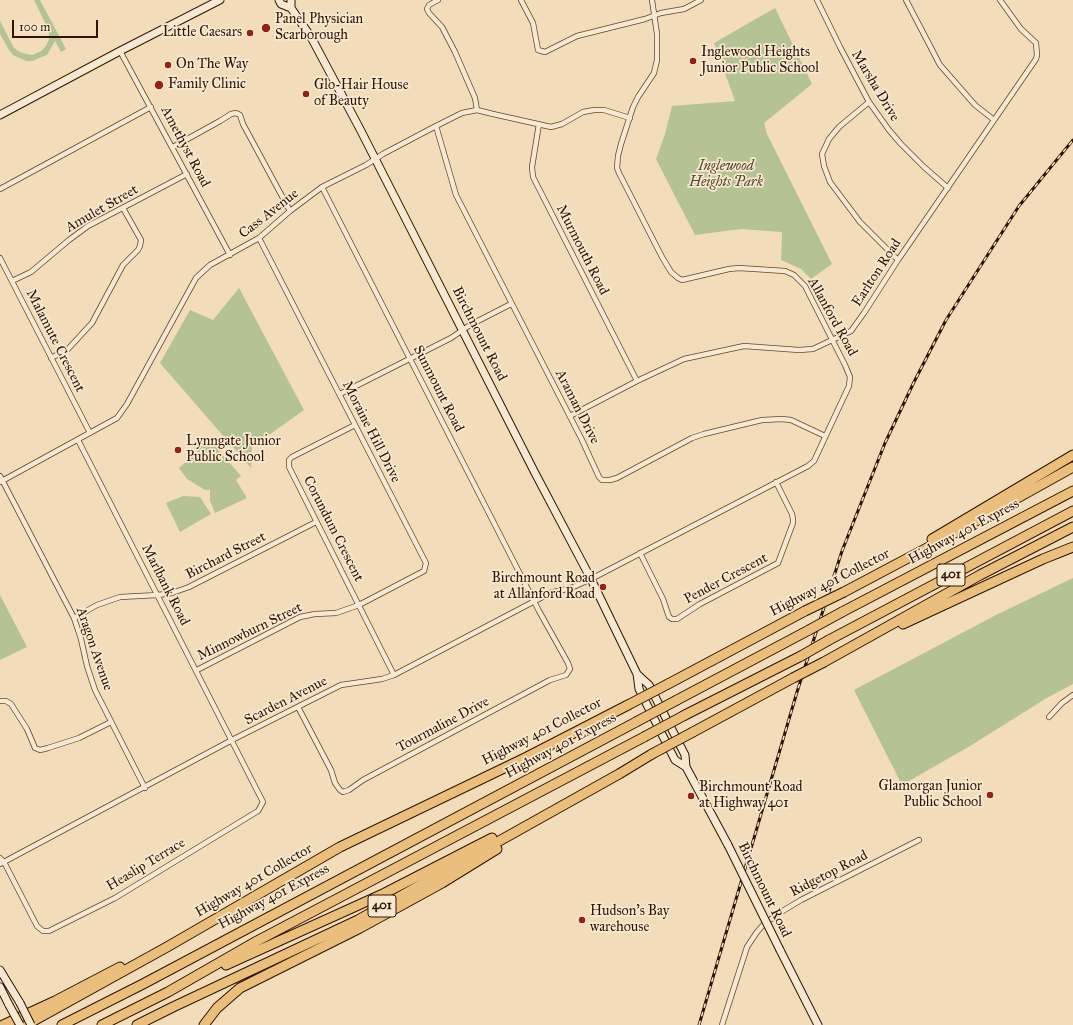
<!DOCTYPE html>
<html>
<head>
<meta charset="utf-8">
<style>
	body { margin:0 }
	#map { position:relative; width:1073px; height:1025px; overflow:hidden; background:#f3dcba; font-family:"IM FELL Great Primer",serif }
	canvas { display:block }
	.scale { position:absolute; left:12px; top:20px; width:86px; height:18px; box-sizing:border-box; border:2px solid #2e1400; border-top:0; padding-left:5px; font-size:12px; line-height:14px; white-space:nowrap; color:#2e1400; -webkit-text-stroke:3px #f7e8d2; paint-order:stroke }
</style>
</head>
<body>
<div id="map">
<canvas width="1073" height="1025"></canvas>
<div class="scale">100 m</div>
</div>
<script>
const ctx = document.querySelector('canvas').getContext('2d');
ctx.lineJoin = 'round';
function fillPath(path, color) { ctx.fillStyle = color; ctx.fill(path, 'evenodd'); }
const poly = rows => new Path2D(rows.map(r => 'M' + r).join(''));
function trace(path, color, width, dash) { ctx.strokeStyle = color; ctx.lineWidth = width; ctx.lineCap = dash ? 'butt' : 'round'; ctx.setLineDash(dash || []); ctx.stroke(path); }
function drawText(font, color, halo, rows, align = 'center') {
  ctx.font = font + ' "IM FELL Great Primer",serif'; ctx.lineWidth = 3.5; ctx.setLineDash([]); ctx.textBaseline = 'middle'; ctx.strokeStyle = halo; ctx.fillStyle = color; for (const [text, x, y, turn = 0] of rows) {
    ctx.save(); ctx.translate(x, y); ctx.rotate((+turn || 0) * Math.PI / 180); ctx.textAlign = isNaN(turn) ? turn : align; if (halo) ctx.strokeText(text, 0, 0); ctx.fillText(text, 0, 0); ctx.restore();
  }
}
const green = poly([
	[34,0,40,0,66,49,61,52,55,41,47,55,32,61,26,61,13,55,9,50,0,34,0,21,14,48,20,52,26,54,33,55,41,51,46,46,49,39,49,34,47,27],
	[775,8,812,84,764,123,767,134,832,264,811,279,801,269,781,260,782,232,741,229,695,235,656,159,665,134,672,106,735,101,714,43],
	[239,288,304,410,252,447,251,468,160,363,190,310,213,320],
	[203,436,209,441,210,440,241,476,236,480,247,498,215,513,210,501,210,490,205,490,187,479,179,468,198,451,193,446],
	[183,496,200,497,211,514,180,532,166,503],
	[1073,578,1073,684,1045,699,970,746,902,785,854,690,996,615],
	[0,595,27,647,0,660]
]);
const street = poly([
	[438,0,429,5,427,9,429,13,442,27,455,52,475,98,477,110],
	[521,0,533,23,538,50,545,52,577,36,645,19,661,13,684,9,701,0],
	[817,0,840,47,869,102,889,130,901,144,924,167,948,188],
	[906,0,940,65,975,105,994,120],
	[120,51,230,255],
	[869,102,839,127,829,139,822,154,824,166,830,182,860,222,898,260],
	[539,124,532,167,533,177,637,381],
	[436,126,456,195,582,440,599,477,602,480,610,480,617,478,692,438,704,434,762,420,782,419,791,420,825,436],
	[173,147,220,121,231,114,236,113,240,115,243,124,290,211],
	[0,189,151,107],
	[0,258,90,433],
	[12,281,31,272,69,240,88,226,187,174],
	[51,358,68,349,92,323,123,265,138,250,140,246,141,240,123,208],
	[340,394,451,338,470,325,511,304],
	[570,416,637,381,684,359,744,346,799,350,813,349,851,331,864,313,898,260,1036,59,1037,55,1036,43,1021,29,1000,0],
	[355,425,292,457,289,460,289,467,394,675],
	[0,476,74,618,81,639,87,666,95,690,145,788],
	[0,482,117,418,127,404,196,278,210,265,259,238,290,211,322,187,366,165,383,154,436,126,462,113,477,110,493,114,551,127,562,124,583,112,594,110,604,110,630,118],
	[640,553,663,599,669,617,672,619,677,619,700,604,778,563,793,523,793,519,792,514,776,482],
	[74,618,97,605,120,597,158,595,172,593,189,587,316,522],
	[197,670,300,617,315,614,336,613,359,605,424,571,426,563,259,238],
	[0,701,6,701,11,704,27,729,35,748,40,750,48,748,79,738,111,722],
	[298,707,331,770,335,783,340,790,343,792,349,790,363,780,550,680,566,675,570,669,568,663,539,611,322,187],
	[1049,717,1062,703,1073,695],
	[0,858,4,862,37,926,43,931,49,931,115,898,258,811,263,802,78,440],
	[0,864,232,740,341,685,382,679,394,675,550,593,571,588,591,579,808,466,814,461,849,386,850,377,845,365,805,286,794,275,785,271,739,268,729,269,682,280,678,278,671,272,662,257,619,173,617,168,618,156,621,144,633,107,638,97,654,73,657,60,657,34,652,0],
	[722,1025,747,947,757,932,764,924,781,912,801,900,919,840]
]);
const secondary = poly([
	[279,0,281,4,291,8,311,37,361,131,535,473,591,579,637,674,639,689,675,760,686,767,728,845],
	[291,0,291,8],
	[0,115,120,51,220,0],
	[637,674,649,685,685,755,686,767],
	[780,950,818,1025],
	[0,970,20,1003],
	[0,987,9,1005]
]);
const highway = poly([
	[932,539,1073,455],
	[844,592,942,540,1073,467],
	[842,612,1073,491],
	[903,624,1043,559,1073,547],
	[829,640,1073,511],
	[824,662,980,575,1073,527],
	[668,684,805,611],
	[677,700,809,630],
	[685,715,801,656],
	[693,732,793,678],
	[226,965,385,893,492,838],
	[3,1025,55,1001,120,967],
	[26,1025,167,947,340,847,527,757,628,705],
	[62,1025,143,984,636,722],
	[102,1025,168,992,257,941,644,737],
	[137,1025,173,1007,358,920,619,774,652,754],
	[204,1025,217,1008,240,988,360,928,442,883,497,849]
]);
const rail = poly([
	[699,1025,797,692,842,551,885,443,914,382,946,320,1019,206,1073,140]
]);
const secondaryBridge = poly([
	[728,845,780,950],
	[20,1003,31,1025],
	[9,1005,20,1025]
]);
const highwayBridge = poly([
	[805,611,844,592],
	[809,630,842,612],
	[801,656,829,640],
	[793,678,824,662],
	[628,705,668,684],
	[636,722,677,700],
	[644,737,685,715],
	[652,754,693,732]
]);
const markers = [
	[266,28,5,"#8f2418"],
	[250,33,4,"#8f2418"],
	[693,61,4,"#8f2418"],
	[168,65,4,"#8f2418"],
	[159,85,5,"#8f2418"],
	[306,94,4,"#8f2418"],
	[178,450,4,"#8f2418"],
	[603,587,4,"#8f2418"],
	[990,795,4,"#8f2418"],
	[691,796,4,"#8f2418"],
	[582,920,4,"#8f2418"]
];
const shields = [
	[951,575,28],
	[382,906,28]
];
const shieldNames = [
	["401",951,575],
	["401",382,906]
];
const poiNames = [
	["Panel Physician",275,20],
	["Scarborough",275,36],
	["Little Caesars",242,33,"right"],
	["Inglewood Heights",701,53],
	["Junior Public School",701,69],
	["On The Way",176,65],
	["Family Clinic",168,85],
	["Glo-Hair House",314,86],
	["of Beauty",314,102],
	["Lynngate Junior",186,442],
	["Public School",186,458],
	["Birchmount Road",595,579,"right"],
	["at Allanford Road",595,595,"right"],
	["Glamorgan Junior",982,787,"right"],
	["Public School",982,803,"right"],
	["Birchmount Road",699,788],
	["at Highway 401",699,804],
	["Hudson's Bay",590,912],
	["warehouse",590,928]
];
const streetNames = [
	["Marsha Drive",875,86,59],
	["Amethyst Road",185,147,62],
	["Amulet Street",102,209,-30],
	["Cass Avenue",269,214,-38],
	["Murmouth Road",582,250,63],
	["Earlton Road",877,273,-57],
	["Allanford Road",832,317,61],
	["Birchmount Road",479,334,63],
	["Malamute Crescent",55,341,63],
	["Sunmount Road",438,389,63],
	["Araman Drive",577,407,63],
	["Moraine Hill Drive",371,432,63],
	["Corundum Crescent",333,529,63],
	["Highway 401 Express",964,532,-28],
	["Birchard Street",226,556,-27],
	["Pender Crescent",726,579,-28],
	["Highway 401 Collector",830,583,-27],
	["Marlbank Road",165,585,63],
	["Minnowburn Street",250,632,-26],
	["Aragon Avenue",94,649,71],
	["Scarden Avenue",286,701,-27],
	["Tourmaline Drive",443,725,-28],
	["Highway 401 Collector",542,732,-27],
	["Highway 401 Express",561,746,-28],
	["Heaslip Terrace",146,865,-31],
	["Ridgetop Road",829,874,-27],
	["Highway 401 Collector",254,881,-30],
	["Birchmount Road",764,890,64],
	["Highway 401 Express",274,897,-28]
];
const parkNames = [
	["Inglewood",726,167],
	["Heights Park",726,183]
];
fillPath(green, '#b5c294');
trace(street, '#5f462e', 6);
trace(secondary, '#2e1400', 9);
trace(highway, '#2e1400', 11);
trace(street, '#f7e8d2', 4.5);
trace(secondary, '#f7e8d2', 7);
trace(highway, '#eabe7d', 9);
trace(rail, '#2e1400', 3);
trace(rail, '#f7e8d2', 1.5, [4.5]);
trace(secondaryBridge, '#2e1400', 9, []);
trace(highwayBridge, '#2e1400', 11, []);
trace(secondaryBridge, '#f7e8d2', 7);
trace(highwayBridge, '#eabe7d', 9);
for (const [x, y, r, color] of markers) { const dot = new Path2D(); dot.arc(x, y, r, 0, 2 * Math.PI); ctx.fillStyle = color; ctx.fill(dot); trace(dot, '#f7e8d2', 1.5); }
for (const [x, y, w] of shields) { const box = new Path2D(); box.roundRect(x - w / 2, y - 11, w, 22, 3); ctx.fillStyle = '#f7e8d2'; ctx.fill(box); trace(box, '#2e1400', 1); }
drawText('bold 13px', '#2e1400', null, shieldNames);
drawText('14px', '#2e1400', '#f7e8d2', poiNames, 'left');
drawText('14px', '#2e1400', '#f7e8d2', streetNames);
drawText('italic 14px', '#56482c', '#f7e8d2', parkNames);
</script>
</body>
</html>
